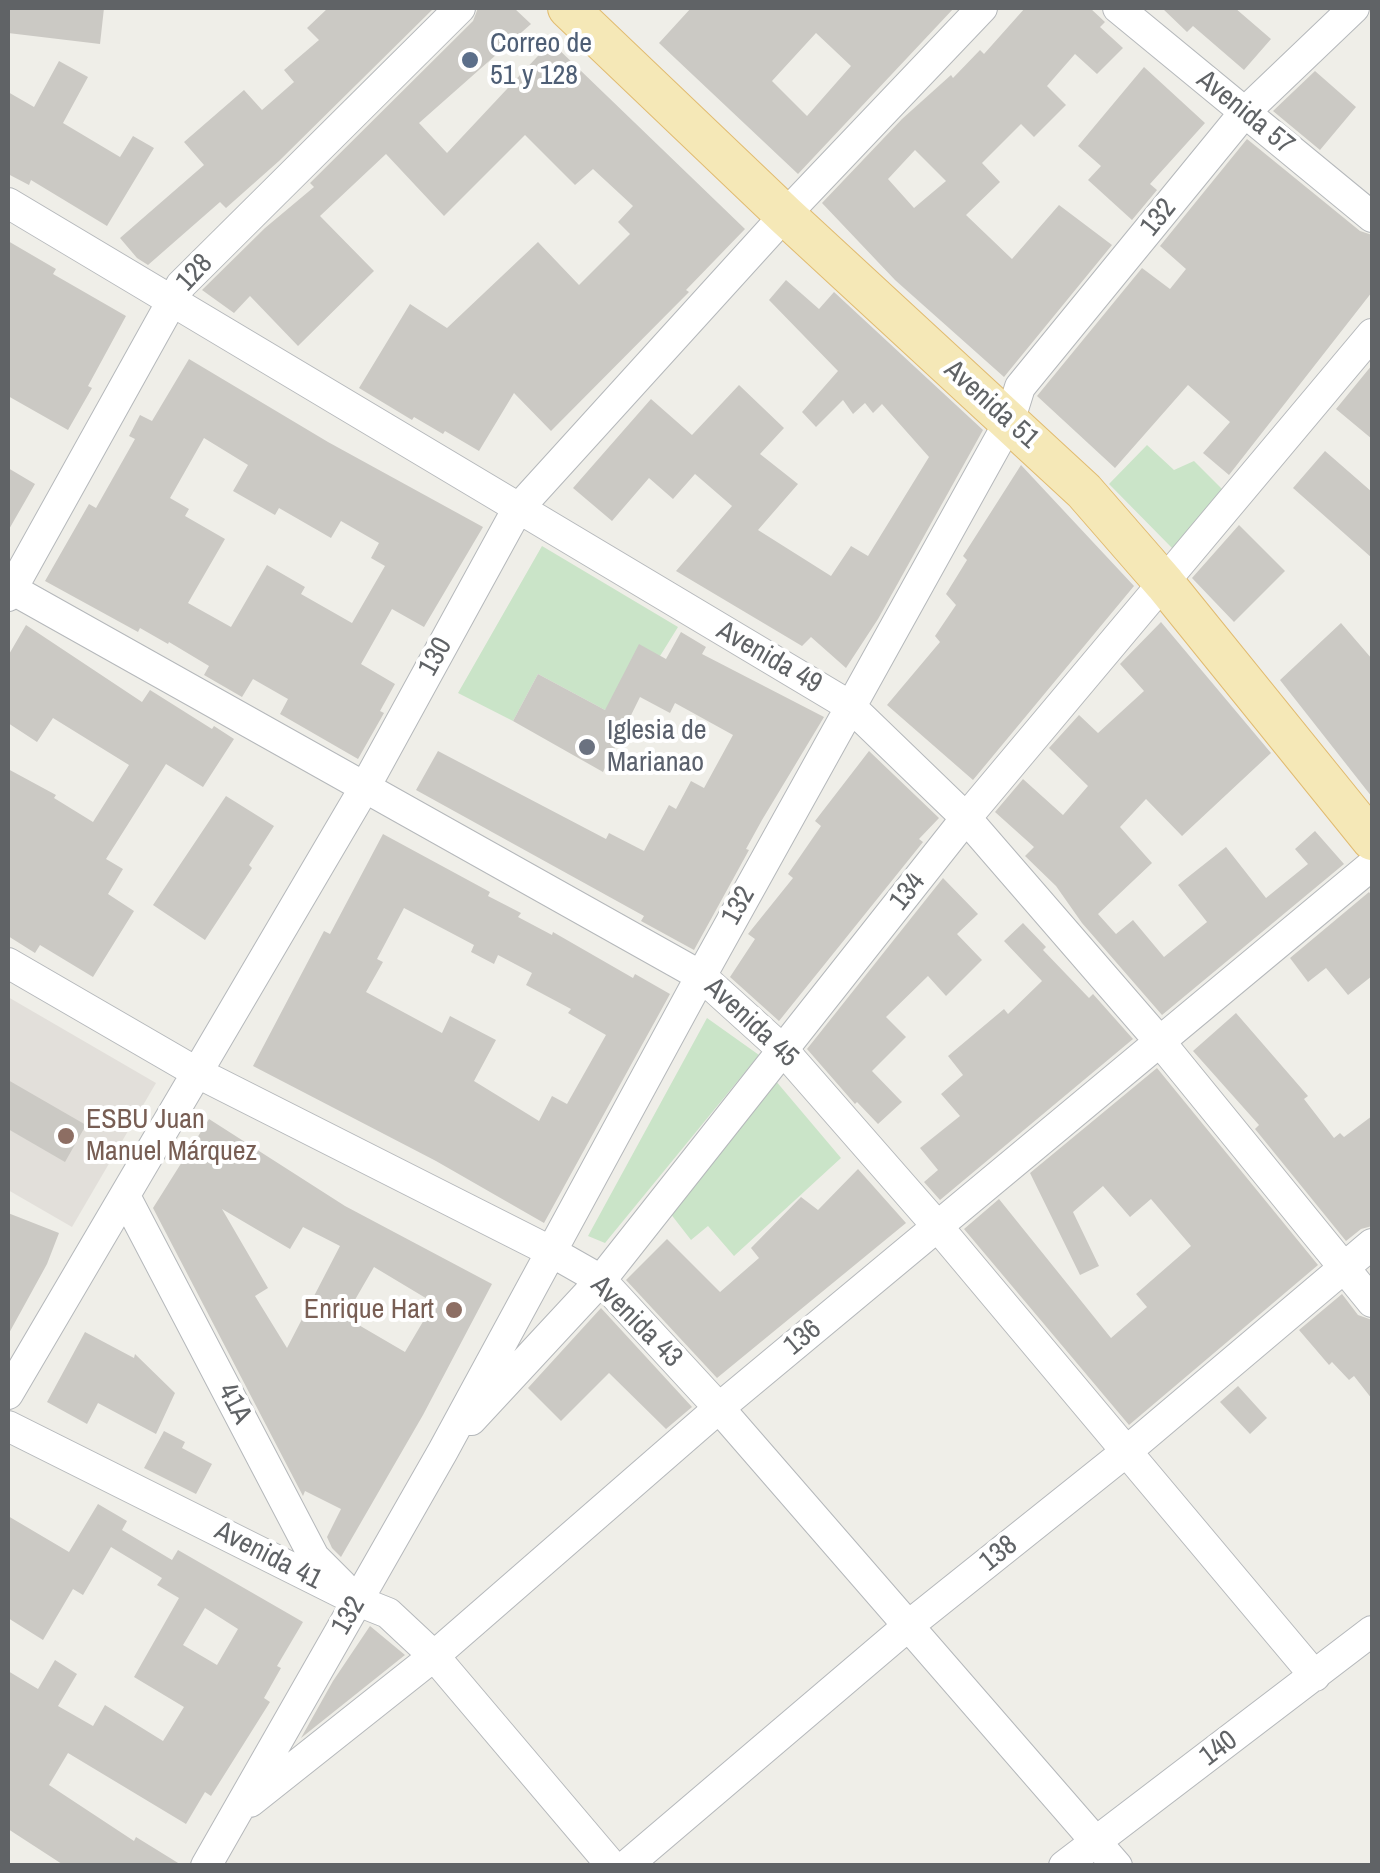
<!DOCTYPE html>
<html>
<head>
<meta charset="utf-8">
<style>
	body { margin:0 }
	#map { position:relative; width:1380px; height:1873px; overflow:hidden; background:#efeee8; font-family:"Archivo Narrow",sans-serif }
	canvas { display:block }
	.frame { position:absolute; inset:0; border:10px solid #606366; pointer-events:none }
</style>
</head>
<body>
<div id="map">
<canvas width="1380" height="1873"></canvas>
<div class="frame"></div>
</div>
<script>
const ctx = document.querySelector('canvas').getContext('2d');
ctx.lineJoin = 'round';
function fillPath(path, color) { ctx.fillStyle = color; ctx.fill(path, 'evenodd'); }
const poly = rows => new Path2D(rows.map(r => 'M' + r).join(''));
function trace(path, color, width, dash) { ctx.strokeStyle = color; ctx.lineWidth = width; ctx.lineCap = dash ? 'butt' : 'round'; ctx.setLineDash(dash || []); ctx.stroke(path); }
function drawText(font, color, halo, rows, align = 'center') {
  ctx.font = font + ' "Archivo Narrow",sans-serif'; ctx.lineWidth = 8; ctx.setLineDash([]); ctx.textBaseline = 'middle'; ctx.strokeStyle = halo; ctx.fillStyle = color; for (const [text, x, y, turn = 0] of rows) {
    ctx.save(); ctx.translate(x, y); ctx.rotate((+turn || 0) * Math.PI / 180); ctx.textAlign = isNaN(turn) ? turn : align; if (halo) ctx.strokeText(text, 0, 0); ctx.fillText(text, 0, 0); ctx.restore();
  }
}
const education = poly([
	[8,997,156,1083,72,1227,8,1190]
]);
const green = poly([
	[1147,445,1174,470,1194,461,1225,492,1173,549,1109,484],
	[542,546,678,627,660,656,605,710,538,674,513,721,458,693],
	[707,1018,759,1055,605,1243,588,1236],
	[775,1080,841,1158,734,1256,708,1226,691,1240,670,1213]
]);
const building = poly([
	[8,8,104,8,100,44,8,33],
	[328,8,434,8,279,161,226,208,220,202,148,265,137,258,120,238,204,165,184,142,244,90,262,110,294,82,284,70,319,40,307,28],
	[478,8,514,8,531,24,419,123,447,153,551,42,745,229,686,290,689,292,551,431,514,393,479,451,445,431,443,434,414,417,412,420,359,388,410,304,447,328,538,242,579,285,630,234,618,222,633,206,593,169,575,185,525,135,444,216,386,154,320,216,374,271,298,346,250,296,234,313,202,290,265,228,314,187,310,183,473,21],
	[691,8,954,8,798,174,659,43],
	[816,33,851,66,807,116,772,81],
	[1025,8,1090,8,1105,22,1100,27,1123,48,1097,74,1075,54,1047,86,1066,105,1034,137,1021,124,982,163,1000,182,966,215,1012,259,1059,205,1112,245,1004,377,895,280,822,203,902,119,951,75,953,78,980,50,984,54],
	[915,150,946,181,914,208,888,179],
	[1162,8,1235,8,1271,39,1244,70,1193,26,1187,32],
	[59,61,88,77,63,123,120,157,133,136,154,148,107,226,31,180,29,185,8,174,8,92,34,107],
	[1144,67,1205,123,1150,184,1157,190,1132,220,1088,180,1101,166,1078,146],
	[1315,71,1356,107,1320,150,1273,111],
	[1247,139,1360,231,1372,235,1372,292,1229,475,1203,453,1230,422,1188,385,1115,468,1037,396,1142,268,1170,289,1186,269,1160,246],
	[8,241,56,269,53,274,126,316,88,386,92,388,68,430,8,396],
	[786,280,819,309,834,292,983,430,878,619,846,668,811,637,802,646,676,571,732,506,695,474,673,499,649,478,612,521,573,488,651,399,692,435,739,385,784,428,760,454,798,484,758,530,831,576,851,546,868,556,929,457,882,404,873,413,865,403,853,414,843,400,816,427,802,412,838,371,769,300],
	[189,359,328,442,483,527,424,627,392,609,361,664,395,684,380,711,384,713,358,759,280,714,288,699,253,679,242,697,204,675,209,666,169,642,168,644,140,628,138,632,45,581,89,504,96,508,135,439,129,436,140,415,152,421],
	[204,438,248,465,233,491,275,515,279,508,331,538,341,521,379,543,371,558,385,566,352,623,301,594,305,587,267,565,231,627,188,603,225,539,185,516,189,509,170,498],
	[1372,365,1372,439,1336,409],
	[1325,451,1372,492,1372,558,1293,488],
	[1021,465,1134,586,973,780,887,705,940,642,935,636,956,605,946,594,967,560,963,556],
	[8,468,35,484,8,531],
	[1239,525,1285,571,1234,622,1192,578],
	[1161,622,1271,753,1182,836,1146,799,1120,827,1152,863,1098,914,1116,934,1133,920,1164,957,1207,922,1178,885,1226,847,1266,898,1308,864,1295,849,1315,831,1344,864,1162,1015,1082,923,1056,886,1025,856,1034,847,995,812,1023,779,1063,815,1088,786,1049,748,1079,715,1098,733,1144,691,1120,664],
	[1341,623,1372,659,1372,797,1280,680],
	[26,625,142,702,150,690,212,729,214,726,234,739,203,787,166,764,106,859,123,869,108,894,134,911,93,977,40,945,35,953,8,936,8,769,56,795,54,798,93,822,129,765,53,718,37,742,8,723,8,656],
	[681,632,706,647,702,654,824,717,762,820,746,849,749,850,694,950,641,921,644,916,416,790,438,751,606,839,609,833,644,851,669,805,676,809,691,781,704,788,733,735,675,703,670,713,640,697,603,772,513,721,538,674,605,710,639,644,666,659],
	[869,751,939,818,919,839,923,842,779,1021,730,977,755,939,748,934,793,878,788,874,821,826,815,821],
	[226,796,274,826,249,865,252,868,205,940,153,905],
	[383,834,490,892,488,896,521,913,518,917,552,935,553,932,633,978,635,974,670,994,544,1223,436,1161,253,1066,324,931,330,934],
	[404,908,474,945,471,952,494,964,498,955,532,973,526,985,571,1009,568,1013,606,1035,567,1104,552,1096,539,1121,474,1081,496,1040,450,1016,442,1033,366,992,383,962,377,959],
	[943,878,978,914,957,934,982,960,946,996,928,976,886,1017,906,1037,872,1071,902,1102,878,1124,857,1102,855,1104,807,1049],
	[1369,892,1372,896,1372,976,1348,995,1326,968,1308,982,1290,958],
	[1023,923,1046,947,1043,950,1089,998,1093,994,1133,1039,940,1200,924,1182,938,1170,920,1148,960,1116,941,1094,963,1075,948,1056,1004,1009,1008,1014,1042,981,1004,941],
	[1236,1013,1308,1096,1304,1099,1334,1138,1340,1133,1344,1137,1372,1116,1372,1226,1361,1229,1346,1241,1255,1129,1259,1125,1193,1051],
	[1157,1068,1318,1265,1129,1425,964,1229,999,1199,1111,1338,1147,1307,1136,1294,1191,1246,1151,1199,1130,1217,1103,1186,1073,1212,1099,1266,1080,1275,1030,1173],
	[8,1080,86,1125,65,1162,8,1129],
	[209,1119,345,1206,492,1284,423,1415,341,1557,332,1548,327,1537,341,1509,305,1491,303,1496,153,1208],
	[222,1209,290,1249,303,1227,340,1246,287,1348,255,1296,268,1288],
	[374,1267,434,1303,405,1352,345,1317],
	[858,1169,906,1223,717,1378,626,1280,667,1239,720,1292,759,1258,751,1248,801,1197,818,1210],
	[8,1213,59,1233,47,1264,8,1335],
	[1342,1294,1358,1315,1372,1320,1372,1399,1354,1376,1349,1380,1332,1362,1329,1365,1299,1330],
	[601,1308,692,1407,666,1429,609,1373,561,1421,528,1388],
	[85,1332,134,1358,135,1354,175,1393,156,1434,98,1403,87,1424,47,1402],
	[1238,1386,1267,1418,1250,1434,1220,1402],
	[164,1431,185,1442,182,1448,212,1464,196,1494,144,1468],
	[98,1504,127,1521,122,1530,172,1560,178,1550,303,1622,277,1666,281,1668,264,1698,270,1702,211,1796,205,1792,186,1824,68,1753,49,1785,134,1841,136,1837,183,1866,65,1866,8,1829,8,1671,38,1689,55,1660,77,1674,58,1706,93,1726,105,1705,163,1741,184,1707,134,1677,179,1598,157,1585,162,1578,111,1547,83,1595,73,1589,43,1640,8,1618,8,1516,69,1552],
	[205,1608,238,1629,217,1665,183,1645],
	[370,1626,405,1655,301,1738,333,1681]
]);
const minor = poly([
	[1118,8,1372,217],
	[8,203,850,706,966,818,1161,1043,1372,1302],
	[8,587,701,976,784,1051,938,1227,1315,1676],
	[8,596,181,285,460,8],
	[8,963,196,1072,550,1251,601,1280,719,1408,1117,1866],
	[125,1196,314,1557,342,1585],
	[8,1394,365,787,517,510,785,215,982,8],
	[471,1420,601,1280,966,818,1372,334],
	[8,1426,358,1601,388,1613,434,1656,612,1866],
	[250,1802,434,1656,719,1408,1372,865],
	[206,1866,443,1451,701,976,1009,422,1020,387,1244,113,1354,8],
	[626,1866,908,1626,1127,1451,1372,1244],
	[1064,1866,1372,1631]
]);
const major = poly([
	[568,8,785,215,1084,491,1165,584,1372,840]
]);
const markers = [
	[470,60,10,"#5c6f8a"],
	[587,747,10,"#6b7280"],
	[66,1136,10,"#8d6e63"],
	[454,1310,10,"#8d6e63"]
];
const serviceNames = [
	["Correo de",490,44],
	["51 y 128",490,76]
];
const streetNames = [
	["Avenida 57",1245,113,39],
	["132",1159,218,-51],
	["128",195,273,-47],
	["Avenida 51",991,405,42],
	["130",436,657,-61],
	["Avenida 49",769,658,30],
	["134",908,892,-52],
	["132",739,906,-61],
	["Avenida 45",751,1023,43],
	["Avenida 43",636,1322,45],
	["136",803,1338,-40],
	["41A",234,1404,62],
	["138",999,1554,-39],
	["Avenida 41",268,1556,27],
	["132",349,1616,-60],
	["140",1219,1749,-37]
];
const worshipNames = [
	["Iglesia de",607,731],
	["Marianao",607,763]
];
const educationNames = [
	["ESBU Juan",86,1120],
	["Manuel Márquez",86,1152],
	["Enrique Hart",434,1310,"right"]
];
fillPath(education, '#e2dfda');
fillPath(green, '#cae4c8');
fillPath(building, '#cbc9c4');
trace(minor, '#b5b8bb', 32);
trace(major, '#e1bb70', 42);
trace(minor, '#fff', 30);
trace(major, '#f5e8b7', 40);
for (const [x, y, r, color] of markers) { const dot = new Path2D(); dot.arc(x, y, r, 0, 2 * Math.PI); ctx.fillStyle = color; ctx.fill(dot); trace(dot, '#fff', 4); }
drawText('28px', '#4e5e75', '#fff', serviceNames, 'left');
drawText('28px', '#606366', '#fff', streetNames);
drawText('28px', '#5b616d', '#fff', worshipNames, 'left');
drawText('28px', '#785e54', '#fff', educationNames, 'left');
</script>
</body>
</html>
